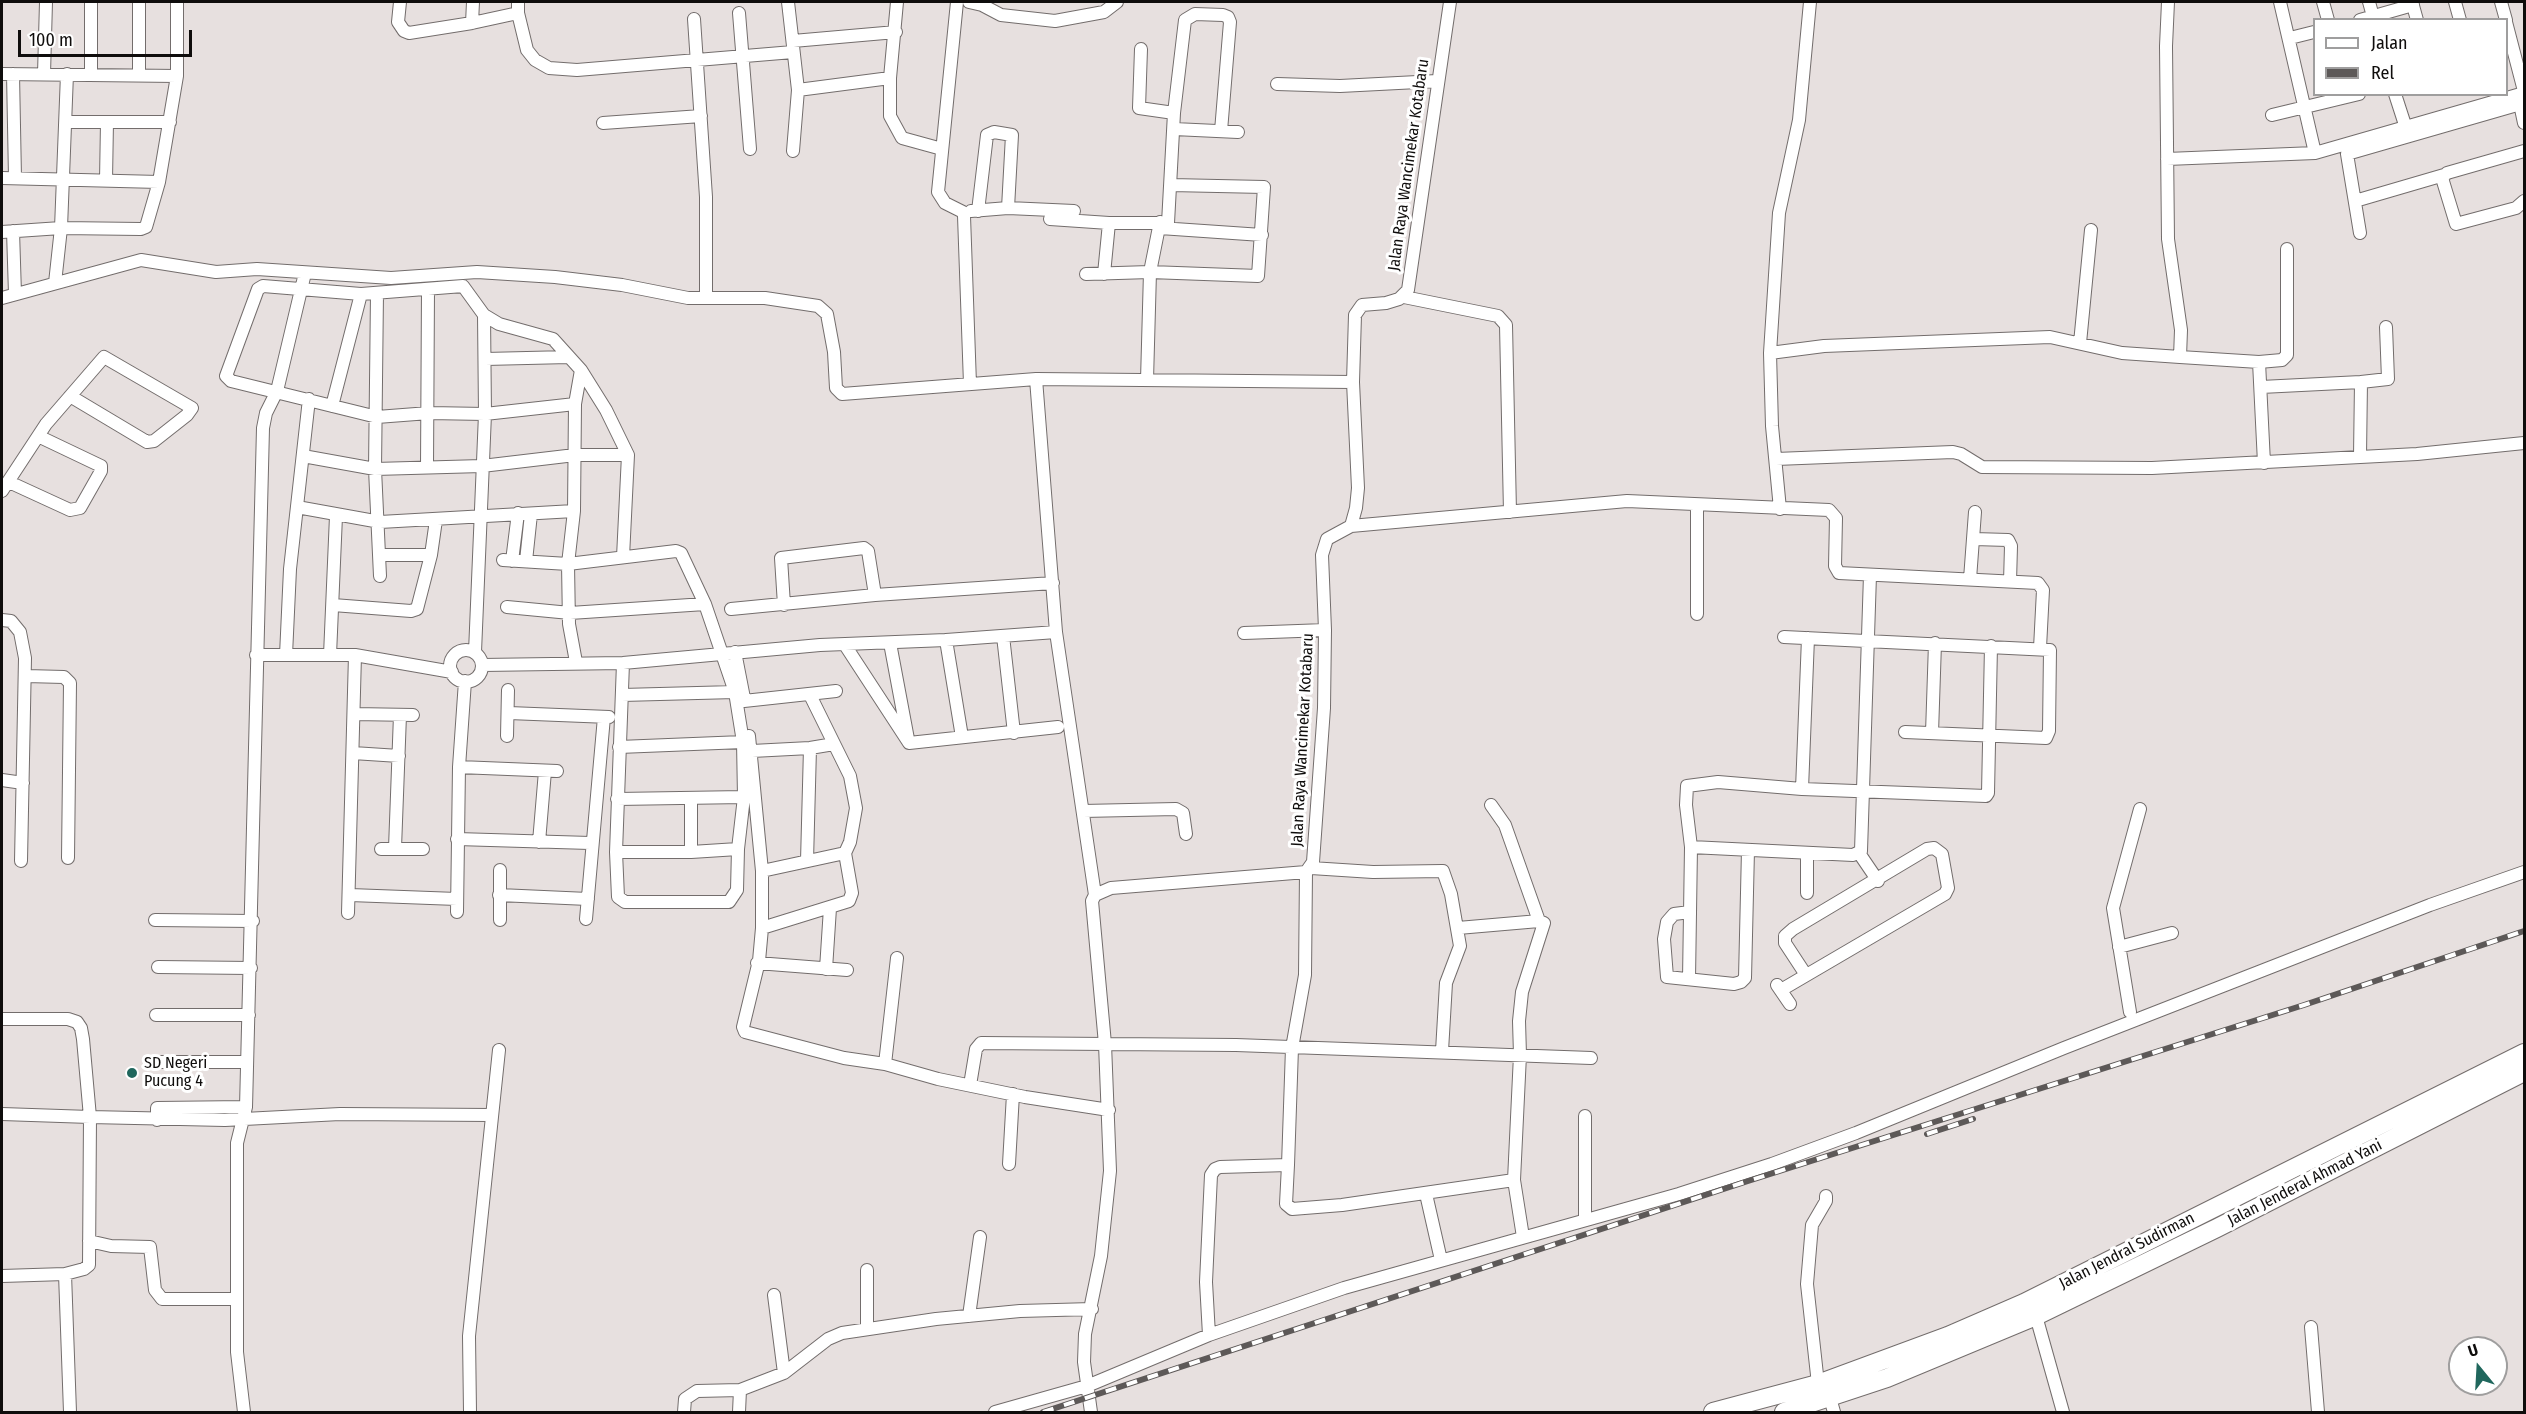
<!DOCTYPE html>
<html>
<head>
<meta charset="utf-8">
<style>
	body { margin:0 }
	#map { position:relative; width:2526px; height:1414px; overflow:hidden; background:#e7e0df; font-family:"Fira Sans Condensed",sans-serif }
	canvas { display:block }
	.frame { position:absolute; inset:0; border:3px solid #0f0d0c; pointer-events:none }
	.legend { position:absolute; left:2313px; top:18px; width:195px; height:78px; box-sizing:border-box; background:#fff; border:2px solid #9f9e9e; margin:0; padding:8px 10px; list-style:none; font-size:18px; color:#0f0d0c }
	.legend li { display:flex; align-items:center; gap:12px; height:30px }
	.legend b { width:30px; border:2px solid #9f9e9e }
	.north { position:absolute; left:2448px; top:1336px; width:60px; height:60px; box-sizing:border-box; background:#fff; border:2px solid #9f9e9e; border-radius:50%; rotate:342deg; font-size:16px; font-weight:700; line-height:24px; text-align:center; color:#0f0d0c }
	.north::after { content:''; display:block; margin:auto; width:21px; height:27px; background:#20675d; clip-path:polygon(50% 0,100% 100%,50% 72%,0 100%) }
	.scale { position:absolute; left:18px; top:30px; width:174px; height:27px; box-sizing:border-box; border:3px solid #0f0d0c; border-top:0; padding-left:8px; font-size:18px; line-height:21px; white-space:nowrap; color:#0f0d0c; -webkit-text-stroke:4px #fff; paint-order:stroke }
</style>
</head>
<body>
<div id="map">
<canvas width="2526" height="1414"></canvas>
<div class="frame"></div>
<ul class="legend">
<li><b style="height:8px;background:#fff"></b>Jalan</li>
<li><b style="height:8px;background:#5d5958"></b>Rel</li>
</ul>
<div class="north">U</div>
<div class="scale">100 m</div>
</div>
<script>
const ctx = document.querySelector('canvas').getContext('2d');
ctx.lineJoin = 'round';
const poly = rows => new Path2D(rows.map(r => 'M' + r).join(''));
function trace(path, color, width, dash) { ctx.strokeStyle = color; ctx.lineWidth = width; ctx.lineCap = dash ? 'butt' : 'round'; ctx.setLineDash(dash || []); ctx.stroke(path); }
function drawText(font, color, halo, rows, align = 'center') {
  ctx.font = font + ' "Fira Sans Condensed",sans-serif'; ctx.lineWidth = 6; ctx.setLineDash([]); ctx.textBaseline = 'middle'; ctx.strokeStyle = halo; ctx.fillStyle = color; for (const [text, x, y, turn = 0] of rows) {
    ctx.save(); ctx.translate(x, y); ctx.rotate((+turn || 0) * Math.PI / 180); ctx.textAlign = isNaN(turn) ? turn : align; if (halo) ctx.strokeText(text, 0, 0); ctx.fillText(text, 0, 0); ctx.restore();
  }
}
const minor = poly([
	[139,2,139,75],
	[400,2,398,22,404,31,409,33,472,23,518,13],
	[518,2,518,13,527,50,535,60,549,68,577,70,793,52],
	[788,2,798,90,793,151],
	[897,2,890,78,890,116,902,138,942,149],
	[957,2,938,192,945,203,963,212,964,216,970,384],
	[969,2,982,5,1001,15,1055,21,1104,12,1117,2],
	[2280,2,2315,153],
	[2323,2,2328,20],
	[2369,2,2374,20],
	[2412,2,2417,20],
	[2455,2,2460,20],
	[2501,2,2506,20],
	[739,13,750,149],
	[694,19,706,197,706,297],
	[2360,20,2413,5],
	[2506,22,2524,91],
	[472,23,473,2],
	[2290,38,2314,32],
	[793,41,896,32],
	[1141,49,1139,108,1174,113],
	[2,74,177,76],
	[13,74,15,178],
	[44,74,46,2],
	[91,74,91,2],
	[1277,84,1340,86,1437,81],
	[798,90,890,78],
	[2395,94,2406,128],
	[2520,104,2524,123],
	[2272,115,2359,94],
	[66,122,170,122],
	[603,123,701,116],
	[1174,129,1238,132],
	[2524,151,2447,173,2442,178,2456,224,2516,208,2524,201],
	[2167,159,2315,153,2524,93],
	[2,178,159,182],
	[106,180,107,122],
	[2355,201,2444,175],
	[971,211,1008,208,1074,211],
	[978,211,987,135,994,132,1012,135,1008,208],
	[1050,219,1109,223,1168,223,1174,113,1185,20,1195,14,1223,15,1228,17,1230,22,1221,131],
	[1160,228,1262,235],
	[13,231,15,294],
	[2,232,61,228,141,229,146,227,159,182,177,76,177,2],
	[2360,233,2347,154,2524,103],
	[1086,274,1150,272,1258,276,1264,187,1171,185],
	[1104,274,1109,223],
	[55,283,61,228,67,74],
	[377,293,375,469,380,576],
	[1404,297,1498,316,1506,325,1510,512],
	[2,298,141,260,216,272,257,269,391,278,477,272,555,277,622,285,688,298,765,298,818,306,827,314,834,352,836,388,842,394,1036,379,1056,632,1095,895],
	[2080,343,2091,230],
	[1770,353,1779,213,1799,120,1810,2],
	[2180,357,2259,362,2264,463],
	[485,359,569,357],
	[2259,362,2282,360,2287,355,2287,249],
	[1036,379,1353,382],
	[1147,380,1150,272,1160,222],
	[2261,387,2361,382],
	[575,404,485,414,429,413,377,417,231,381,226,376,258,289,263,286,361,294,463,286,484,315,499,324,553,339,581,370,606,410,628,455,623,557],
	[332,406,361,294],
	[303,456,375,469,482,466,575,455,628,455],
	[2360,456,2361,382,2388,379,2386,327],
	[1776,459,1953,452,1961,454,1982,467,2152,468,2417,454,2524,443],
	[427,467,428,290],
	[9,482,70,510,80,508,101,471,101,466,38,436],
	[2,491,46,424,104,357,192,408,187,415,154,441,147,442,70,396],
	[1697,505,1697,614],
	[297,507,380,522,574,511],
	[1780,509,1772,426,1770,353,1824,346,2050,337,2122,353,2180,357,2181,330,2168,239,2166,46,2168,2],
	[1351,526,1627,501,1829,510,1836,518,1835,566,1839,573,2038,583,2043,590,2040,648],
	[1974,539,2008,540,2011,546,2010,582],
	[381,555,431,555],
	[503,560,568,564,676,551,681,553,705,604,735,692,743,742,744,797,738,849,737,890,729,902,625,902,618,897,616,852,623,663],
	[512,561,518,513],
	[526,561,531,514],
	[1970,579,1975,512],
	[333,605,411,611,417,609,431,555,436,520],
	[784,605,781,558,864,548,868,551,875,595],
	[507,607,570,613,705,604],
	[731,609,875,595,1053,583],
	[2,620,11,621,20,632,25,658,21,861],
	[1244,633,1325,630],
	[1003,636,1014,733],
	[1784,637,2050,650,2049,731,2046,738,1905,732],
	[946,640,962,737],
	[890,643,908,739],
	[845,645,909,743,1058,727],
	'450 666a16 16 0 1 1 32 0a16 16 0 1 1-32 0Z',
	[475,652,485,414,484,315],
	[735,652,744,698],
	[256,655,355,655,452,672],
	[286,655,290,569,309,399],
	[330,655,336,516],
	[576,662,569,624,568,564,574,511,575,404,581,370],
	[482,665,623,663,820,645,946,640,1056,632],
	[26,676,64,677,70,683,68,858],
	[622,695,735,692],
	[744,701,836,691],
	[509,713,609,717],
	[354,714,413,715],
	[1932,733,1935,643],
	[507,736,508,690],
	[749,736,762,871,762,928,849,901,852,893,845,853],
	[619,747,743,742],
	[752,751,810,748,834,744],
	[353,753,399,756],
	[459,767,557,771],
	[2,780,23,783],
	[1802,789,1808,638],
	[617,799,744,797],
	[1491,805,1505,825,1539,921],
	[1083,811,1176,809,1183,813,1186,834],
	[457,839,590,843],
	[539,842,545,771],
	[1691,847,1853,855,1861,851,1870,575],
	[395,848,400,715],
	[381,849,423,849],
	[616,852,691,852,738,849],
	[691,852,691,799],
	[1859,853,1878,881],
	[807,861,810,748],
	[1311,868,1373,872,1443,871,1451,894,1460,946,1446,983,1442,1051],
	[762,871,845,853,850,842,856,808,850,776,810,695],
	[1807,893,1807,853],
	[350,895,457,899],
	[499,895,588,899],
	[457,912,459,767,465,681],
	[1690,912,1674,914,1667,922,1664,939,1667,977,1734,984,1741,982,1745,978,1748,850],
	[348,913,355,655],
	[586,919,604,717],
	[155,920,253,921],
	[500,920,500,870],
	[762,928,759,961,743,1027,745,1032,844,1058,885,1064,938,1079,1025,1097,1109,1110],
	[1458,928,1539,921,1544,923,1522,992,1519,1021,1520,1055,1514,1180,1523,1237],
	[2119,947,2172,933],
	[757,963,847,970],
	[158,967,251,968],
	[826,969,830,908],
	[1689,979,1691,847,1686,805,1687,786,1718,782,1802,789,1986,796,1988,793,1991,646],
	[1777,985,1790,1004],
	[1781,990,1945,894,1948,888,1942,854,1934,848,1927,849,1793,929,1785,936,1785,943,1806,975],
	[2130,1012,2113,908,2140,809],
	[156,1015,249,1015],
	[2,1019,68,1019,77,1022,81,1028,83,1039,90,1117,2,1114],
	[156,1062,247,1062],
	[885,1064,897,958],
	[970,1085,976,1049,981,1043,1236,1045,1591,1058],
	[157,1120,157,1108,246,1107],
	[1009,1164,1013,1094],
	[1288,1165,1286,1204,1292,1209,1342,1205,1514,1180],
	[1426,1194,1441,1260],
	[1585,1220,1585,1116],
	[89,1241,111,1246,150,1247,155,1290,162,1299,236,1299],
	[867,1270,867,1328],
	[2,1276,65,1274],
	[774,1295,784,1373],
	[969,1316,980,1237],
	[2036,1316,2063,1412],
	[2311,1327,2318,1412],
	[1209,1335,1206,1282,1211,1175,1215,1169,1220,1167,1288,1165,1292,1048,1305,975,1306,872],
	[1818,1384,1807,1284,1812,1225,1826,1201,1826,1196],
	[1830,1398,1834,1412],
	[70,1412,65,1274,84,1269,89,1265,90,1117,225,1120,340,1114,492,1115],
	[244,1412,237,1352,237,1143,246,1107,263,428,266,413,277,391,305,273],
	[470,1412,469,1336,499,1050],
	[684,1412,685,1399,697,1391,740,1390],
	[739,1412,740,1390,784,1373,828,1339,842,1333,936,1319,1020,1311,1092,1309],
	[995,1412,1087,1386,1209,1335,1344,1288,1679,1194,1772,1164,1856,1133,2064,1048,2430,905,2524,872],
	[1091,1412,1084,1362,1085,1334,1101,1256,1110,1171,1105,1044,1092,901,1095,895,1111,888,1306,872,1313,862,1324,708,1325,630,1322,555,1327,539,1351,526,1356,508,1358,488,1353,382,1355,315,1362,305,1386,303,1399,299,1408,290,1450,2]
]);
const highway = poly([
	[1713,1412,1818,1384,1948,1336,2024,1303,2524,1053],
	[1784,1412,1887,1378,2036,1316,2217,1228,2524,1072]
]);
const rail = poly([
	[1927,1134,1973,1119],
	[1043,1412,1748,1181,2304,1005,2524,931]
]);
const markers = [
	[132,1073,6,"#20675d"]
];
const streetNames = [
	["Jalan Raya Wancimekar Kotabaru",1409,165,-82],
	["Jalan Raya Wancimekar Kotabaru",1303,740,-87],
	["Jalan Jenderal Ahmad Yani",2305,1183,-27],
	["Jalan Jendral Sudirman",2127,1251,-27]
];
const poiNames = [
	["SD Negeri",144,1064],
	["Pucung 4",144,1082]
];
trace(minor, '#736d6c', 14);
trace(highway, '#736d6c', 20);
trace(minor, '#fff', 12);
trace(highway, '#fff', 18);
trace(rail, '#5d5958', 6);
trace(rail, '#fff', 4, [11]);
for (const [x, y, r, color] of markers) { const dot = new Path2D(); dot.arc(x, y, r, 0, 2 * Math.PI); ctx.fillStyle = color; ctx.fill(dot); trace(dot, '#fff', 2); }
drawText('16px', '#0f0d0c', '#fff', streetNames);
drawText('16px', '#0f0d0c', '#fff', poiNames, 'left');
</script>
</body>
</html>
